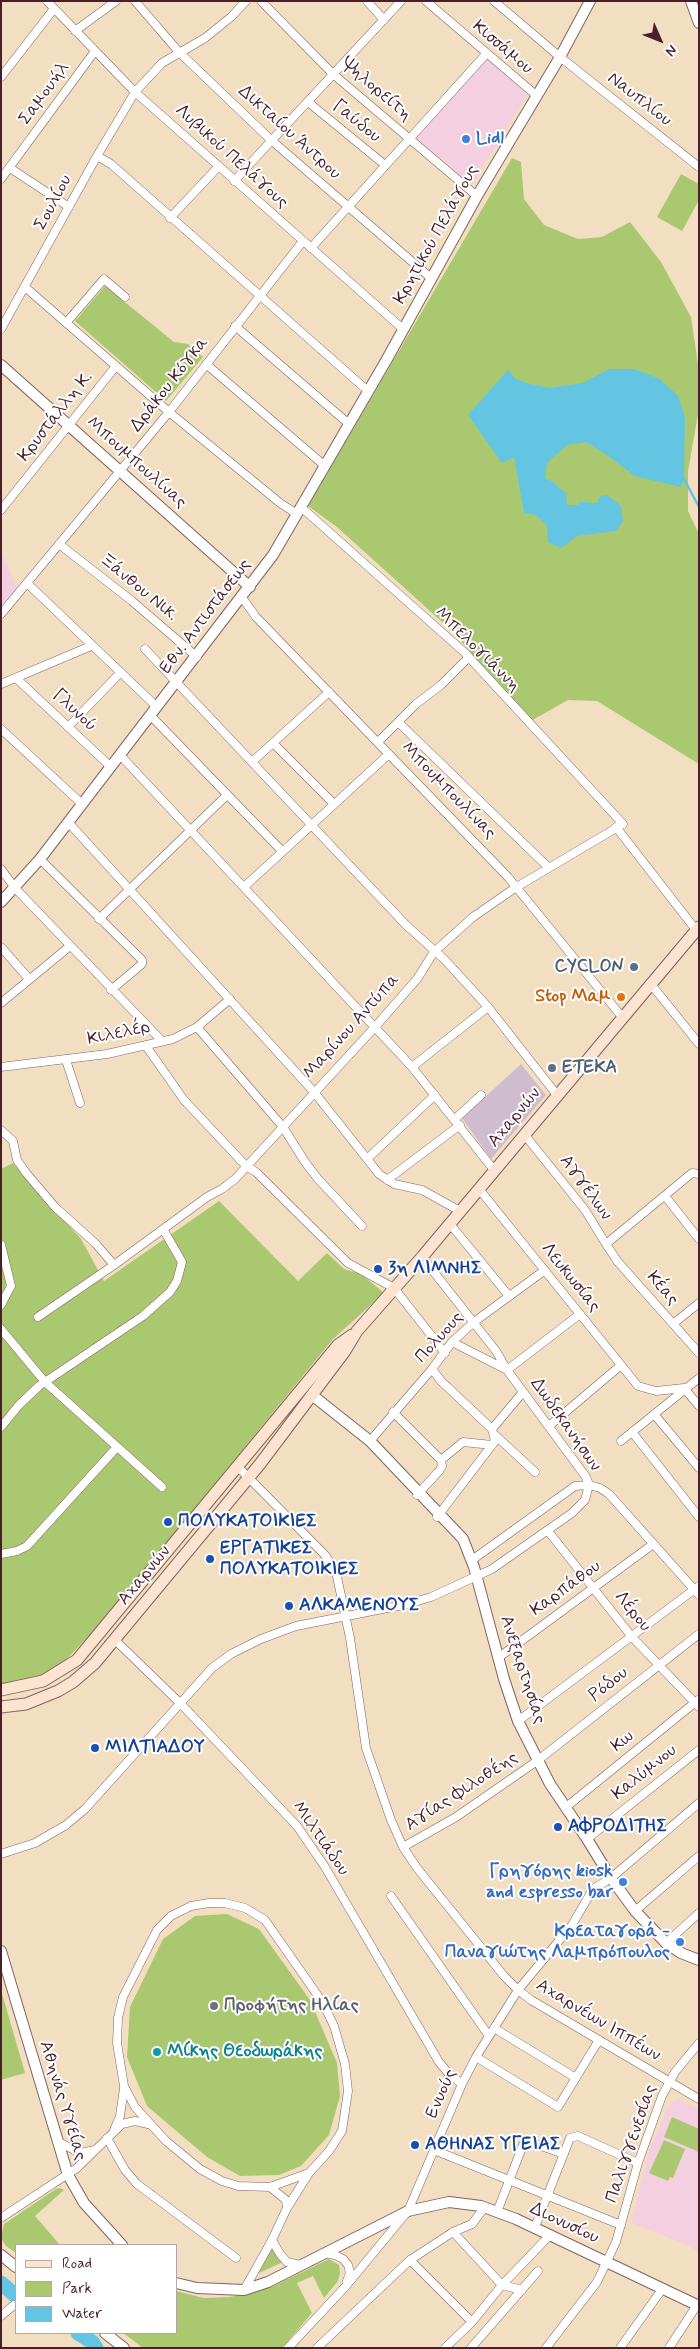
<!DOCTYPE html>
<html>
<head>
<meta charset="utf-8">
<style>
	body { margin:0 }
	#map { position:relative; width:700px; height:2349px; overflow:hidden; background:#f2dfc2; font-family:Mynerve,sans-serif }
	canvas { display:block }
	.frame { position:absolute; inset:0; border:2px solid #4a1f2b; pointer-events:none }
	.legend { position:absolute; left:15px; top:2244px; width:162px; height:90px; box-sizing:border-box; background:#fff; border:1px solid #b7a5aa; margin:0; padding:6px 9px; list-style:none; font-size:15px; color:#4a1f2b }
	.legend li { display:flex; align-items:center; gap:10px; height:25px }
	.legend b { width:25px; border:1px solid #b7a5aa }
	.north { position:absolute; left:635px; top:15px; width:50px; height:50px; -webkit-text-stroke:4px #fff; paint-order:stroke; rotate:134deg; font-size:14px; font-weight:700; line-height:20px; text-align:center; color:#4a1f2b }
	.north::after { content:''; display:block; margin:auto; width:18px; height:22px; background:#4a1f2b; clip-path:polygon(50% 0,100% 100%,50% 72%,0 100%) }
</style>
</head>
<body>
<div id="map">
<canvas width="700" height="2349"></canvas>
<div class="frame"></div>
<ul class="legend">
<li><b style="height:6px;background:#fde4d1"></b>Road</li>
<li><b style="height:14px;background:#aac870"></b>Park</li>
<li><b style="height:14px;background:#64c5e2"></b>Water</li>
</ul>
<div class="north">N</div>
</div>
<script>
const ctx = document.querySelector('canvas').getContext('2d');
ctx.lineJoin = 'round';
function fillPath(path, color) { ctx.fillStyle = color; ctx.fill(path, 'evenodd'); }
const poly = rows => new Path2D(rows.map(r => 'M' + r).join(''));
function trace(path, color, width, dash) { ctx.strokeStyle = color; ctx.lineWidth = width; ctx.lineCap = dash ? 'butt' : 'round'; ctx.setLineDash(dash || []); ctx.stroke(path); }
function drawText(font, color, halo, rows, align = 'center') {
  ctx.font = font + ' Mynerve,sans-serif'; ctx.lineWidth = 4; ctx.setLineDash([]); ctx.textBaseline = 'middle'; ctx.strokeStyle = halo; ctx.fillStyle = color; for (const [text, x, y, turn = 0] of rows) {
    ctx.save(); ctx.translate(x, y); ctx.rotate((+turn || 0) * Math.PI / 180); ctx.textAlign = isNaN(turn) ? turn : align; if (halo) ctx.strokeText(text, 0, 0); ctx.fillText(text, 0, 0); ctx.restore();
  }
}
const built = poly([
	[487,58,527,95,472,185,416,138],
	[1,553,19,590,1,611],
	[679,2099,699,2110,699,2253,688,2245,631,2223,650,2149,670,2103]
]);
const industrial = poly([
	[521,1064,546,1095,491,1159,462,1118]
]);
const green = poly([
	[512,158,521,162,524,199,544,225,578,239,602,237,630,222,661,262,691,317,699,371,699,409,688,471,688,511,699,534,699,764,597,701,568,700,531,721,451,630,337,527,308,506],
	[681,174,699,184,699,200,682,231,657,217],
	[105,286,174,342,188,344,203,357,166,401,75,321],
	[13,1163,81,1239,104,1281,219,1201,298,1281,327,1253,344,1269,361,1274,384,1293,333,1339,121,1599,84,1641,58,1668,32,1682,1,1686,1,1169],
	[227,1914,259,1929,310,2000,337,2063,340,2096,329,2135,301,2166,279,2175,240,2176,207,2157,147,2106,127,2057,130,2007,163,1939,195,1916],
	[1,1990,25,2073,1,2080],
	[672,2117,699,2129,699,2152,664,2137],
	[664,2140,685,2149,673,2178,670,2177,668,2181,649,2173],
	[60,2188,64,2190,35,2216,60,2245,16,2245,16,2253,6,2246,1,2238,4,2224,56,2189],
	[271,2248,283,2262,257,2274],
	[329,2259,339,2265,340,2273,338,2281,324,2298,313,2276,297,2283,312,2313,282,2348,143,2348,123,2333,176,2333,176,2291,204,2298,230,2297,274,2286]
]);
const water = poly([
	[609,369,635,369,660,379,678,396,685,417,684,479,680,487,635,476,608,456,586,442,567,445,547,463,545,479,550,480,566,493,567,505,578,505,580,502,597,503,600,496,607,495,621,506,623,521,616,531,577,536,561,548,548,542,547,526,536,515,524,513,514,457,502,463,468,415,508,370,516,379,527,383,549,388,583,383]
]);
const stream = poly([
	[684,479,699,507]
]);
const river = poly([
	[1,2283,16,2296],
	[78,2333,92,2342,96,2348]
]);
const minor = poly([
	[47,1,135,92,403,329],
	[135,1,179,52,271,140,431,278],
	[261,1,333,74,477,196],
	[367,1,384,20],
	[426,1,537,96],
	[494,1,560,57,699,167],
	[75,31,116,1],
	[1,77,53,10],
	[308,102,385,165],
	[97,156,111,164,368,391],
	[10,168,69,207],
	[1,179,95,51],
	[234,181,401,1],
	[170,218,219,166],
	[311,248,486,54],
	[25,287,169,412,280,503,297,514],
	[66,323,104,279,125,297],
	[235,326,349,424],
	[1,329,97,156,135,92,162,63,205,38,231,17,246,1],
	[206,364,325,466],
	[1,510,116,366],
	[59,544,132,601,197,657],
	[28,584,157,707],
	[241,596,256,617,508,877,622,1017],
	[1,614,169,412,303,241],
	[145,649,406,925,445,960,488,1007,557,1095],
	[16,678,111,767],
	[1,684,91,646],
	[150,715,282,851],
	[398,722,548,867],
	[68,727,120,673],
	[1,729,82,804],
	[378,742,416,704,441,685,469,657],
	[273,743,333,803],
	[120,755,412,1067,494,1170],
	[253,761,329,692],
	[68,822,314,1092,379,1174,394,1184,422,1190,460,1211],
	[616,827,696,930],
	[40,859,142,960,142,964,111,990],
	[1,869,15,888,162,1041],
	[244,887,389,754],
	[99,919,227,795],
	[1,947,29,979],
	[650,983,699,1044],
	[1,1003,70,946],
	[197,1027,283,1127,305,1162,318,1179,362,1226],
	[146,1046,184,1100,246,1166,256,1172,348,1263,394,1288,445,1353],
	[66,1060,80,1103],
	[1,1067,107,1054,173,1039,197,1027,230,999],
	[412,1067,488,1007],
	[455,1119,481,1095],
	[1,1130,13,1141,17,1160,27,1174,55,1207,95,1243,114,1265],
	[524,1134,585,1210,606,1244,692,1173,699,1174],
	[367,1159,435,1095],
	[387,1180,460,1125],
	[479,1189,638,1386,656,1391,684,1388,699,1406],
	[665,1196,699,1239],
	[450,1224,509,1296],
	[606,1244,618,1262,699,1353],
	[1,1245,11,1286,1,1305],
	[422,1257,496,1351,507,1370,586,1477,589,1485],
	[38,1317,114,1265,207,1197,222,1189,235,1179,375,1027,417,979,434,952,473,917,515,888,623,824,464,652,301,507],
	[673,1324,699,1303],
	[1,1329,45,1382,162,1487],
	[452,1342,507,1370,580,1314],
	[432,1369,441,1381,492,1429],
	[393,1412,441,1460,442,1466,439,1471,417,1495],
	[654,1414,699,1468],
	[549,1426,620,1366],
	[1,1427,19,1405,39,1386,143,1316,170,1292,177,1281,182,1262,163,1229],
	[632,1432,699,1517],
	[495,1435,535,1472],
	[370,1441,432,1369,452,1342,474,1322,545,1270],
	[621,1441,699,1378],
	[441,1460,463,1442,492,1445],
	[238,1467,325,1555,336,1572,350,1638,366,1748,391,1820,403,1847,417,1868,504,1976,518,1990,531,2000,699,2099],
	[437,1517,492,1445,495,1441,492,1429,523,1392],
	[548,1531,632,1637,699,1707],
	[1,1554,17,1551,27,1546,117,1447],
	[472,1560,575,1486,589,1485,600,1488,609,1494,699,1595],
	[115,1640,180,1703,297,1826,325,1867,439,2062,449,2074,462,2084],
	[498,1658,652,1545],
	[518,1721,699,1586],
	[565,1808,698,1700],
	[587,1839,699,1750],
	[403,1847,456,1817,537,1761,699,1634],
	[1,1854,35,1843,66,1825,85,1809,212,1668,231,1654,261,1639,296,1626,408,1604,431,1597,477,1576,492,1569,572,1513,585,1500,589,1485],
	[391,1896,489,2036],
	[635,1911,699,1856],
	[666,1943,699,1913],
	[494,2028,576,2078],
	[476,2057,558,2107,599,2040],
	[114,2130,120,2116,124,2088],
	[107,2138,125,2170,137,2184,236,2258],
	[57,2141,80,2153,95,2150],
	[434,2150,621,2225],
	[270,2187,286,2200,287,2208],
	[497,2212,523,2145,530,2142,564,2154],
	[1,2218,77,2168,122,2124,135,2121,148,2124],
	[535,2227,570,2138,578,2136,638,2163],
	[453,2232,502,2285,522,2290],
	[272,2240,280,2254,287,2262,300,2265],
	[324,2253,335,2255,343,2259,348,2265,350,2273,347,2281],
	[410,2260,472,2322],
	[244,2290,272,2240,287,2208,309,2173,329,2151,342,2131,348,2091,345,2064,334,2026,323,2003,265,1920,245,1908,225,1903,209,1903,191,1906,171,1916,157,1930,123,1997,118,2018,117,2043,124,2086,135,2107,166,2141,200,2169,222,2181,238,2186,270,2187,309,2173],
	[1,2316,14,2305],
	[288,2348,346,2286,408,2211,462,2084,476,2057,518,1990,572,1925,593,1889,611,1878,699,1803],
	[317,2348,410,2260,453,2232,472,2224,484,2208],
	[445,2348,472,2322,502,2285,550,2235],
	[471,2348,538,2271],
	[546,2348,597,2282,616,2242,638,2163,662,2096,675,2072,699,2043],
	[620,2348,663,2288],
	[669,2348,697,2305]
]);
const tertiary = poly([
	[691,1,699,23],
	[1,365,250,587],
	[1,902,40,859,273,555,387,359,477,196,560,57,590,1],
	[312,1395,370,1441,463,1539,474,1567,504,1679,518,1721,550,1784,587,1839,611,1878,635,1911,666,1943,681,1953,699,1960],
	[1,1951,68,2175,84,2203,122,2245],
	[1,2255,16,2267],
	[176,2283,197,2288,244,2290,268,2282,408,2211,449,2202,481,2206,516,2219,699,2306],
	[105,2333,124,2348]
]);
const secondary = poly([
	[1,1690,43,1681,77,1660,338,1345,352,1335],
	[1,1707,26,1704,58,1691,73,1682,95,1663,260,1464,345,1351,357,1331,422,1257,699,927]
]);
const markers = [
	[466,139,5,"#3f7fe0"],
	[634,967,5,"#5c6f8a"],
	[621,997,5,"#e8710a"],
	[552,1068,5,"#5c6f8a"],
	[378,1269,5,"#1a4fb4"],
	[168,1522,5,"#1a4fb4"],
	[210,1559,5,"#1a4fb4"],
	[289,1606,5,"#1a4fb4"],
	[95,1748,5,"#1a4fb4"],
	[558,1827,5,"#1a4fb4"],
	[623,1882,5,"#3f7fe0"],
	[680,1942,5,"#3f7fe0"],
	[214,2006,5,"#6b7280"],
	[157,2052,5,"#0f9aa8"],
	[415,2145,5,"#1a4fb4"]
];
const streetNames = [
	["Κισσάμου",502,48,40],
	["Ψηλορείτη",376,90,41],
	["Σαμουήλ",45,94,-54],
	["Ναυπλίου",639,100,38],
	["Γαύδου",356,122,39],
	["Δικταίου Άντρου",289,133,42],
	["Λυβικού Πελάγους",231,157,42],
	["Σουλίου",54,203,-62],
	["Κρητικού Πελάγους",437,235,-61],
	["Δράκου Κόγκα",170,385,-52],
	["Κρυστάλλη Κ.",56,417,-52],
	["Μπουμπουλίνας",136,463,42],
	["Ξάνθου Νικ.",138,588,39],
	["Εθν. Αντιστάσεως",206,617,-53],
	["Μπελογιάννη",477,650,45],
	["Γλυνού",74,711,43],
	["Μπουμπουλίνας",448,791,46],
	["Μαρίνου Αντύπα",352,1027,-48],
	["Κιλελέρ",119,1034,-12],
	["Αχαρνών",515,1118,-50],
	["Αγγέλων",585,1188,54],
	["Λευκωσίας",570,1278,51],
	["Κέας",662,1289,49],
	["Πολυους",440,1338,-48],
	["Δωδεκανήσων",565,1425,55],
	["Αχαρνών",145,1576,-50],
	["Καρπάθου",566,1589,-36],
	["Λέρου",632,1612,50],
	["Ανεξαρτησίας",522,1670,72],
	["Ρόδου",609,1685,-38],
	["Κω",623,1742,-39],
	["Καλύμνου",645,1773,-39],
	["Αγίας Φιλοθέης",462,1792,-33],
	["Μιλτιάδου",320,1839,55],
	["Αχαρνέων Ιππέων",598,2021,31],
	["Ενυούς",442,2094,-66],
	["Αθηνάς Υγείας",62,2101,73],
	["Παλιγγενεσίας",632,2144,-71],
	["Διονυσίου",564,2224,25]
];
const shopNames = [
	["Lidl",476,139,"left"],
	["Γρηγόρης kiosk",613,1872],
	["and espresso bar",613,1893],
	["Κρεαταγορά -",670,1932],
	["Παναγιώτης Λαμπρόπουλος",670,1953]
];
const serviceNames = [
	["CYCLON",624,967],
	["ΕΤΕΚΑ",562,1068,"left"]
];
const foodNames = [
	["Stop Μαμ",611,997]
];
const transitNames = [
	["3η ΛΙΜΝΗΣ",388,1269],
	["ΠΟΛΥΚΑΤΟΙΚΙΕΣ",178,1522],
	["ΕΡΓΑΤΙΚΕΣ",220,1549],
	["ΠΟΛΥΚΑΤΟΙΚΙΕΣ",220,1570],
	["ΑΛΚΑΜΕΝΟΥΣ",299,1606],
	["ΜΙΛΤΙΑΔΟΥ",105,1748],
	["ΑΦΡΟΔΙΤΗΣ",568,1827],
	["ΑΘΗΝΑΣ ΥΓΕΙΑΣ",425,2145]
];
const worshipNames = [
	["Προφήτης Ηλίας",224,2006]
];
const cultureNames = [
	["Μίκης Θεοδωράκης",167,2052]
];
fillPath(built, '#f3cfe0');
fillPath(industrial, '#cfbdcf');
fillPath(green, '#aac870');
fillPath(water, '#64c5e2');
trace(stream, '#64c5e2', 2.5);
trace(river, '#64c5e2', 15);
trace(minor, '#856260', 9);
trace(tertiary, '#856260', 12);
trace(secondary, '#856260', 13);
trace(minor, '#fff', 8);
trace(tertiary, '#fff', 10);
trace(secondary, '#fde4d1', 11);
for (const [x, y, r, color] of markers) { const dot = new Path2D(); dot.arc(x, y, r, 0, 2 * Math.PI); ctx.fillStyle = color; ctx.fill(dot); trace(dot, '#fff', 2); }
drawText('18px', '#4a1f2b', '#fff', streetNames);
drawText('bold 18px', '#366cbe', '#fff', shopNames, 'right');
drawText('bold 18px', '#4e5e75', '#fff', serviceNames, 'right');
drawText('bold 18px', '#c56008', '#fff', foodNames, 'right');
drawText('bold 18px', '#164399', '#fff', transitNames, 'left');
drawText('bold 18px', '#5b616d', '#fff', worshipNames, 'left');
drawText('bold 18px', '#0d838f', '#fff', cultureNames, 'left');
</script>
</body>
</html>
